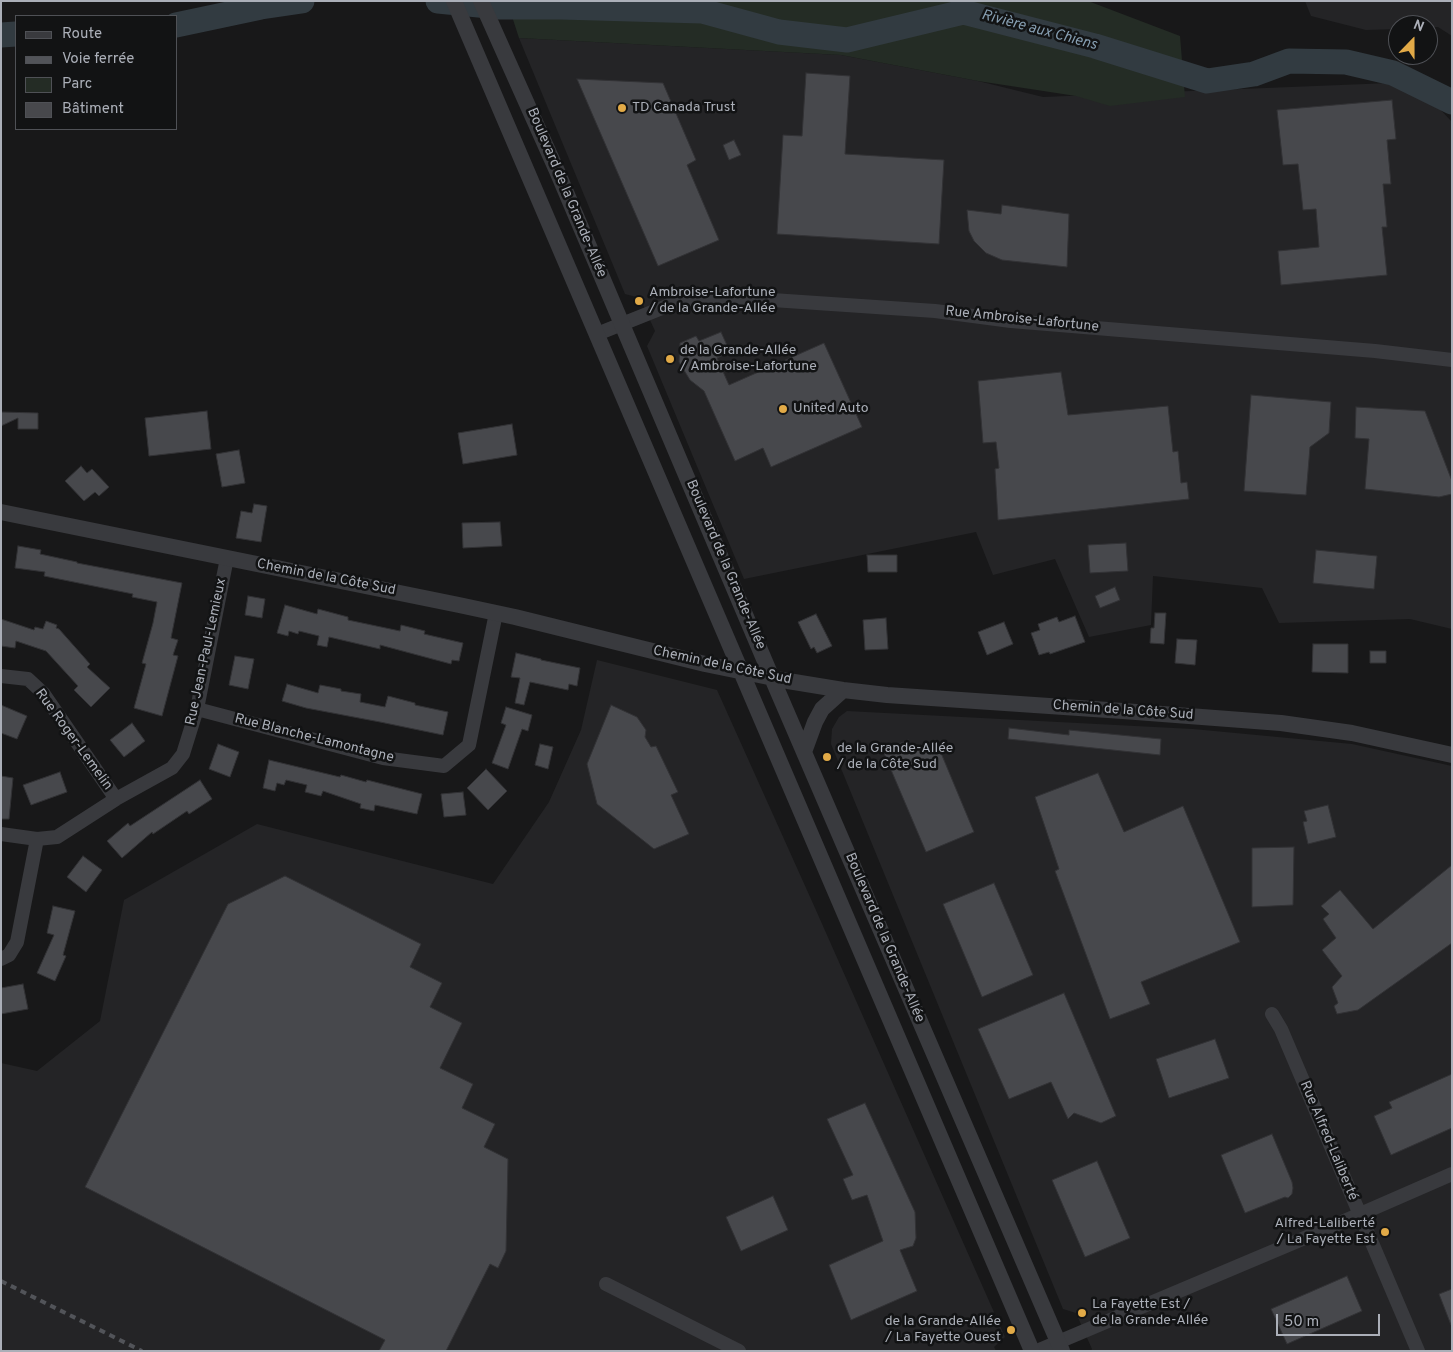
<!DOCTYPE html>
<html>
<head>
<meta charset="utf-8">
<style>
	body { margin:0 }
	#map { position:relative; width:1453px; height:1352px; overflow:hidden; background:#181819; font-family:Overpass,sans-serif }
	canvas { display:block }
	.frame { position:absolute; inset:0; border:2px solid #abafb8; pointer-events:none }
	.legend { position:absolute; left:15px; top:15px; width:162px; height:115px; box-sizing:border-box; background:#121314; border:1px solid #4f5156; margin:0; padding:6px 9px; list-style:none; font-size:15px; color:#abafb8 }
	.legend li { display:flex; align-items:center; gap:10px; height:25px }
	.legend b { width:25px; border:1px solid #4f5156 }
	.north { position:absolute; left:1388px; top:15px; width:50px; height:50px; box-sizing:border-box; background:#121314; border:1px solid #4f5156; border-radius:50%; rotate:22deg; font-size:14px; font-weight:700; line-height:20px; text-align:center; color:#abafb8 }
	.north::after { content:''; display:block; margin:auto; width:18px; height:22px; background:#e2aa47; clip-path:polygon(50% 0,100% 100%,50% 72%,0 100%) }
	.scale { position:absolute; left:1276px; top:1314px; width:104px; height:22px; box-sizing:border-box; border:2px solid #abafb8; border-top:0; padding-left:6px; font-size:15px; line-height:18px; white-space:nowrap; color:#abafb8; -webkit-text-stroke:4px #121314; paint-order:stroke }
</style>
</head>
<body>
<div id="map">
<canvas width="1453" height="1352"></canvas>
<div class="frame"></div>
<ul class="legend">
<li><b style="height:6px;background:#393a3e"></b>Route</li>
<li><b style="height:6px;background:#525459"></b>Voie ferrée</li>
<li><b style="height:14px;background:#242c25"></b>Parc</li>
<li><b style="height:14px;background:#47484c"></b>Bâtiment</li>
</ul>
<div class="north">N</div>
<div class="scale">50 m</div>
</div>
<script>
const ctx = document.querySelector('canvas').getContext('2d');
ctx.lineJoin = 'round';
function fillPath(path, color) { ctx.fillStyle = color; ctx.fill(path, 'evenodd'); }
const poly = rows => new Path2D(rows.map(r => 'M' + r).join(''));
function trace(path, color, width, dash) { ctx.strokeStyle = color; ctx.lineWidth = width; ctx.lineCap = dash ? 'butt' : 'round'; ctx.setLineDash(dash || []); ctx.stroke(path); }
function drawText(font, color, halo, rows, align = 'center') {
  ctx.font = font + ' Overpass,sans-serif'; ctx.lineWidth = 5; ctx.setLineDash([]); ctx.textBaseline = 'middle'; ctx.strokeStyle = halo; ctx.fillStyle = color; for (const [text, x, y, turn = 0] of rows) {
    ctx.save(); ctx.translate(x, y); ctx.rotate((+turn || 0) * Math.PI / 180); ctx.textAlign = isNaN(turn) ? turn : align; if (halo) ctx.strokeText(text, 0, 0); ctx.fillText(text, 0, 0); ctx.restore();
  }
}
const built = poly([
	[1305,1,1452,1,1452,36,1438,27,1428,27,1428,25,1398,25,1398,29,1366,30,1311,16],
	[519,38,841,55,978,81,1043,97,1390,83,1438,107,1452,122,1452,629,1410,619,1279,623,1262,588,1153,576,1151,625,1089,637,1055,559,993,575,976,532,744,579,647,346,655,331,640,298,625,294],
	[597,660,717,690,815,908,1005,1337,994,1347,996,1351,1,1351,1,1063,37,1071,100,1021,124,900,257,824,493,884,549,802,581,730],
	[847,711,1193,729,1352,744,1452,766,1452,1351,1091,1351,1092,1349,1076,1313,1063,1309,831,744,832,729,839,717]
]);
const green = poly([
	[507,1,1088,1,1180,36,1185,97,1110,106,1076,96,978,81,841,55,519,38]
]);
const river = poly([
	[438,1,499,7,561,7,702,11,779,32,847,40,963,12,1095,46,1207,81,1254,74,1289,61,1346,62,1393,73,1452,102],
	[176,25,261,7,302,1],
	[1,35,16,34]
]);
const building = poly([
	[806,73,850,76,845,154,944,160,939,244,777,234,783,135,802,136,806,73],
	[577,79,663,83,696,160,687,165,719,240,658,266,577,79],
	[1392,100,1396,139,1387,140,1391,184,1383,184,1387,227,1382,227,1387,275,1281,285,1278,251,1319,247,1316,209,1303,210,1298,164,1283,165,1277,110,1392,100],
	[734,140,741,155,729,160,723,145,734,140],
	[1002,205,1069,214,1067,267,1002,260,986,253,974,241,969,231,967,210,1001,214,1002,205],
	[721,332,730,352,717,358,729,385,824,343,862,427,771,467,763,448,735,461,704,391,690,380,679,362,680,343,696,336,699,341,721,332],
	[1061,372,1068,415,1168,406,1173,452,1178,451,1181,483,1187,482,1189,499,998,520,995,469,999,468,996,442,983,443,978,381,1061,372],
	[1251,395,1331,402,1329,433,1310,447,1306,495,1244,491,1251,395],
	[1356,407,1425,411,1452,481,1452,494,1439,497,1365,489,1369,439,1355,438,1356,407],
	[207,411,211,449,149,456,145,418,207,411],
	[1,412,38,413,38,429,18,429,18,418,1,426,1,412],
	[512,424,517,455,463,464,458,433,512,424],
	[239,450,245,483,222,487,216,454,239,450],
	[81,466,87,473,92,469,109,487,99,496,95,492,84,501,65,481,81,466],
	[254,504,267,506,261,542,236,538,241,511,252,513,254,504],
	[500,522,502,546,463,548,462,523,500,522],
	[1126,543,1128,571,1090,573,1088,545,1126,543],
	[18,546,41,550,40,554,77,562,77,563,182,583,171,638,178,640,173,655,178,656,162,716,134,708,146,664,142,663,153,623,157,602,132,597,133,594,44,576,45,572,15,568,18,546],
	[1316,550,1377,556,1374,589,1313,583,1316,550],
	[867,555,897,555,897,572,868,572,867,555],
	[1115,587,1120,600,1100,608,1095,596,1115,587],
	[248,596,265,599,262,618,245,615,248,596],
	[285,605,317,614,318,609,348,617,348,620,400,631,401,625,425,631,424,634,463,643,459,661,452,660,451,664,380,645,380,649,329,637,327,647,317,645,319,636,299,631,298,634,289,631,288,636,277,633,285,605],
	[1155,613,1166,613,1164,644,1150,643,1151,628,1154,628,1155,613],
	[816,614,832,646,817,653,814,647,811,649,798,622,816,614],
	[1075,616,1085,642,1050,654,1049,652,1039,655,1031,633,1040,630,1038,624,1057,617,1059,622,1075,616],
	[886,618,888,649,865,650,863,620,886,618],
	[1,619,34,630,35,627,43,629,46,621,57,625,56,628,59,629,90,664,87,667,110,688,91,707,74,690,78,686,46,651,16,641,15,648,1,646,1,619],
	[1004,622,1013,644,987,655,978,632,1004,622],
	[1177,639,1197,640,1195,665,1175,663,1177,639],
	[1313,644,1348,644,1348,673,1312,672,1313,644],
	[1370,651,1386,651,1386,663,1370,663,1370,651],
	[516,653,541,659,541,660,580,668,577,686,569,684,568,690,530,682,524,705,515,703,520,678,511,677,516,653],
	[235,656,254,659,248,689,229,685,235,656],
	[287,684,318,693,320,685,341,689,341,691,361,694,360,702,385,707,388,696,415,703,415,705,448,712,443,735,380,722,306,708,282,701,287,684],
	[1,705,27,716,17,739,1,733,1,705],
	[611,705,637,717,646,730,645,737,651,747,656,746,678,792,671,795,689,834,654,849,597,804,587,764,611,705],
	[506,707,532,715,528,731,522,729,508,769,492,763,506,725,501,723,506,707],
	[132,723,145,741,124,757,110,740,132,723],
	[1009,728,1069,735,1069,730,1161,739,1160,755,1008,739,1009,728],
	[908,740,913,751,936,741,974,832,926,852,883,751,908,740],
	[218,744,239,752,230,777,209,769,218,744],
	[540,744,553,747,548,769,535,765,540,744],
	[269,760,340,777,341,775,366,782,367,780,422,794,417,814,375,805,374,811,360,808,361,804,323,791,321,796,305,792,307,785,286,780,284,785,277,783,275,791,263,788,269,760],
	[486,769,507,791,488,810,467,788,486,769],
	[60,772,67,792,31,805,23,785,60,772],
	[1098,773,1124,832,1183,806,1240,942,1141,982,1150,1004,1110,1019,1055,871,1059,869,1035,797,1098,773],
	[1,776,13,778,9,819,1,819,1,776],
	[200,780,212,799,189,814,187,811,153,834,152,832,122,858,107,841,128,823,130,826,200,780],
	[463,792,466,815,444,817,441,794,463,792],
	[1328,805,1336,837,1308,844,1303,822,1307,821,1304,811,1328,805],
	[1294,847,1293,905,1252,907,1252,848,1294,847],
	[83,856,102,870,86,892,67,877,83,856],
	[1452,865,1452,943,1358,1010,1337,1014,1334,1006,1338,1003,1332,987,1342,976,1322,950,1336,938,1323,919,1329,914,1321,906,1340,890,1373,929,1452,865],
	[285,876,421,944,410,967,442,983,430,1007,462,1023,440,1068,473,1084,462,1108,495,1124,484,1147,508,1159,506,1251,498,1268,490,1264,446,1351,379,1351,385,1340,85,1187,228,904,285,876],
	[994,883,1033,975,982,997,943,904,994,883],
	[53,906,75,911,63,955,66,956,55,981,37,973,54,935,47,933,53,906],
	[23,984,28,1009,1,1014,1,988,23,984],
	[1064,993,1116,1116,1101,1123,1074,1113,1068,1119,1051,1082,1009,1099,978,1029,1064,993],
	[1215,1039,1229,1078,1169,1098,1156,1059,1215,1039],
	[1452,1074,1452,1128,1391,1155,1374,1116,1392,1108,1389,1102,1452,1074],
	[865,1103,915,1212,916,1238,913,1246,900,1250,917,1291,851,1320,829,1265,883,1241,867,1195,852,1200,843,1179,853,1175,827,1119,865,1103],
	[1272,1134,1292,1182,1293,1188,1292,1194,1288,1198,1285,1197,1245,1213,1221,1155,1272,1134],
	[1097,1161,1130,1238,1085,1257,1052,1180,1097,1161],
	[773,1196,788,1230,741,1251,726,1217,773,1196],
	[1347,1276,1362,1311,1287,1344,1271,1309,1347,1276],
	[1452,1289,1452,1324,1451,1325,1439,1294,1452,1289]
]);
const minor = poly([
	[597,334,672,304,690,299,713,296,935,311,1011,321,1375,351,1452,360],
	[1,676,28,679,43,693,116,799],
	[197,709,383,758,444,766,469,745,496,613],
	[1,834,37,839,57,837,116,799,172,768,183,754,197,709,227,558],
	[1,959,9,955,17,942,37,839],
	[1272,1014,1281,1029,1418,1351],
	[606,1284,739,1351],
	[1037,1351,1326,1229,1452,1174]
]);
const tertiary = poly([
	[454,1,1032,1351],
	[481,1,557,171,772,678,1062,1351],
	[1,512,459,605,515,617,705,664,788,681,843,690,887,695,1123,711,1281,723,1352,733,1452,755],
	[804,752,815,722,822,709,843,690]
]);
const rail = poly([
	[1,1281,142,1351]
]);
const markers = [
	[622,108,5,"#e2aa47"],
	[639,301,5,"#e2aa47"],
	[670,359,5,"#e2aa47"],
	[783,409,5,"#e2aa47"],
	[827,757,5,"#e2aa47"],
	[1385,1232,5,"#e2aa47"],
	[1082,1313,5,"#e2aa47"],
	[1011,1330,5,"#e2aa47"]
];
const poiNames = [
	["TD Canada Trust",632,108],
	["Ambroise-Lafortune",649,293],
	["/ de la Grande-Allée",649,309],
	["de la Grande-Allée",680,351],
	["/ Ambroise-Lafortune",680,367],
	["United Auto",793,409],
	["de la Grande-Allée",837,749],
	["/ de la Côte Sud",837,765],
	["Alfred-Laliberté",1375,1224,"right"],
	["/ La Fayette Est",1375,1240,"right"],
	["La Fayette Est /",1092,1305],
	["de la Grande-Allée",1092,1321],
	["de la Grande-Allée",1001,1322,"right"],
	["/ La Fayette Ouest",1001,1338,"right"]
];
const streetNames = [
	["Boulevard de la Grande-Allée",566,193,67],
	["Rue Ambroise-Lafortune",1022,320,6],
	["Boulevard de la Grande-Allée",725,565,67],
	["Chemin de la Côte Sud",326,578,11],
	["Rue Jean-Paul-Lemieux",207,652,-78],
	["Chemin de la Côte Sud",722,666,12],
	["Chemin de la Côte Sud",1123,711,4],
	["Rue Blanche-Lamontagne",314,739,14],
	["Rue Roger-Lemelin",73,740,54],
	["Boulevard de la Grande-Allée",884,938,67],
	["Rue Alfred-Laliberté",1328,1141,67]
];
const waterNames = [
	["Rivière aux Chiens",1039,31,15]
];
fillPath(built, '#242426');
fillPath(green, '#242c25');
trace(river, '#323b41', 25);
fillPath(building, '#47484c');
trace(building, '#323235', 1);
trace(minor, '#393a3e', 14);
trace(tertiary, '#393a3e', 16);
trace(rail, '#525459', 4, [6, 5]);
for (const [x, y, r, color] of markers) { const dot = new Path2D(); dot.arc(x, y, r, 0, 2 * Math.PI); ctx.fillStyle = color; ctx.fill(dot); trace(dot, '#121314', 2); }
drawText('14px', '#abafb8', '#121314', poiNames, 'left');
drawText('14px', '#abafb8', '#121314', streetNames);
drawText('italic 15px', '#859db0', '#121314', waterNames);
</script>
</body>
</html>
